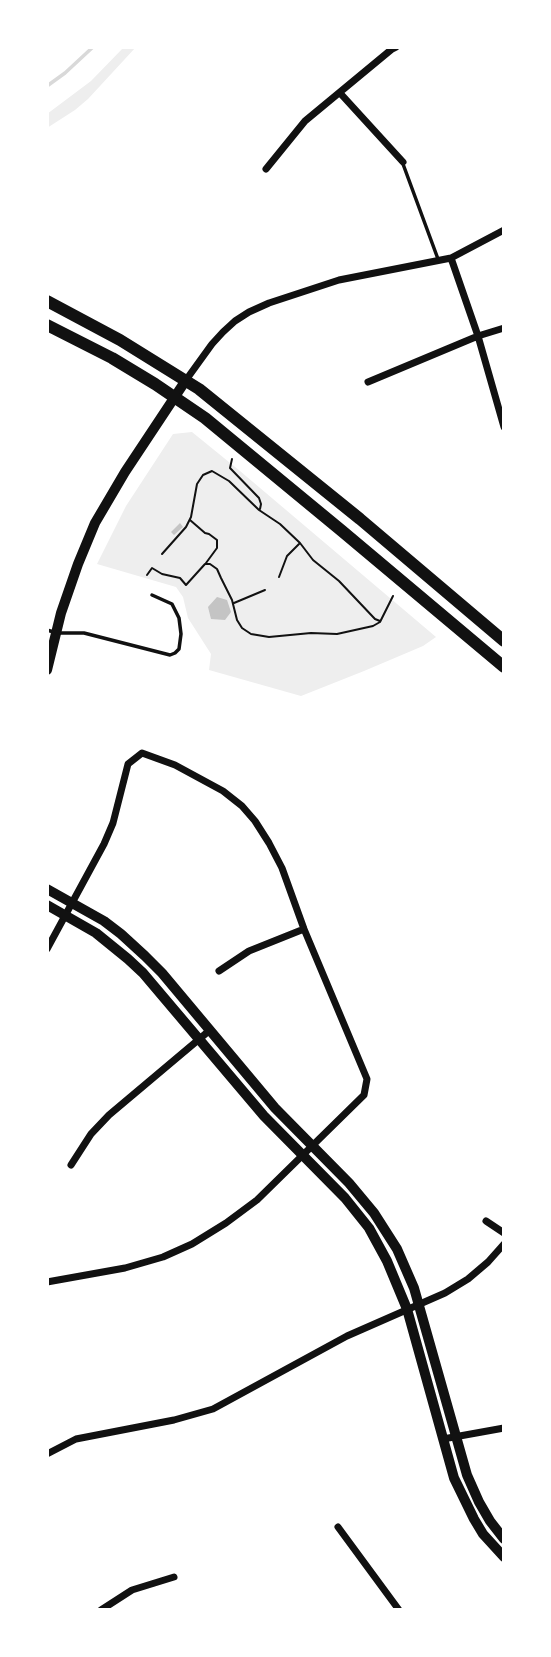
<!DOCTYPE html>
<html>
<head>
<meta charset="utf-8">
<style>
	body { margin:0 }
	#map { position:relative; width:551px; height:1657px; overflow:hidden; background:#fff; font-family:Inter,sans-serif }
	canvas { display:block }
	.frame { position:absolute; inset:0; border:49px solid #fff; pointer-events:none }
</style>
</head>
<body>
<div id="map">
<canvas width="551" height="1657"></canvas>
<div class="frame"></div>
</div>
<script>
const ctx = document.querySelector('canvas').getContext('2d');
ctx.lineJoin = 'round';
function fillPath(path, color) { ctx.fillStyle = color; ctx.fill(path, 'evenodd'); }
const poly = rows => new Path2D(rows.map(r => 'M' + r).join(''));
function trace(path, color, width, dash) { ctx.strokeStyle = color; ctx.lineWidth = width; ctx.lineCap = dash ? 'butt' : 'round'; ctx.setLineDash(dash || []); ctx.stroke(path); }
const green = poly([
	[124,47,136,47,88,99,75,110,47,128,47,114,91,81],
	[192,432,240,471,436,637,423,646,364,671,301,696,209,670,211,654,188,618,183,597,176,587,97,564,126,506,173,434]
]);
const stream = poly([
	[47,86,65,73,93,47]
]);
const building = poly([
	[180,523,183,527,174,535,171,532],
	[217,597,227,600,231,612,225,620,211,619,208,607]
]);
const path = poly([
	[232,459,230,468,259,498,261,504,260,509],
	[190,520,205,533,209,534,217,540,217,548,206,563],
	[162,554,186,527,191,517,197,484,203,475,212,471,229,481,259,510,280,524,300,543],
	[147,575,152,568,162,574,180,578,186,585,205,564,210,564,217,569,221,578,232,600,237,620,242,628,251,634,269,637,311,633,337,634,373,626,380,622,393,596],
	[279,577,287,556,300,543,313,560,339,581,375,619,380,621],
	[234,603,265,590]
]);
const service = poly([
	[403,164,438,259],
	[47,630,57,633,84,633,170,655,175,653,179,649,181,634,179,618,172,604,152,595]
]);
const minor = poly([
	[340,93,403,162],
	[266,169,305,121,392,49,396,47],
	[451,258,478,336,504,427],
	[186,380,212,344,223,332,235,321,249,312,269,303,339,280,451,258,504,230],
	[368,382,478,336,504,328],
	[47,949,104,844,113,823,128,764,142,753,175,765,223,791,242,806,255,821,269,843,282,868,304,929,367,1079,364,1095,257,1200,226,1223,192,1244,163,1257,125,1268,47,1282],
	[219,971,249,951,304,929],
	[71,1165,91,1134,109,1115,210,1030],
	[486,1221,504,1233],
	[443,1439,504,1428],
	[47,1454,76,1439,174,1420,213,1409,347,1336,445,1293,468,1279,488,1262,504,1244],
	[338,1527,399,1610],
	[101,1610,132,1590,174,1577]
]);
const tertiary = poly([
	[47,889,104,921,121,934,145,956,162,973,275,1108,349,1183,374,1213,397,1249,414,1288,467,1475,479,1502,490,1521,504,1539],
	[47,905,96,933,128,959,143,973,264,1116,345,1198,369,1228,387,1261,407,1309,454,1478,474,1519,483,1534,504,1557]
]);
const secondary = poly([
	[47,670,61,613,78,564,95,523,125,472,186,380]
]);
const primary = poly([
	[47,301,120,340,199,389,360,519,504,641],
	[47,325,112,358,155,384,205,418,342,531,504,667]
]);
fillPath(green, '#eee');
trace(stream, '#d9d9d9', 3.5);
fillPath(building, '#c4c4c4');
trace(path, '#111', 2);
trace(service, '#111', 3.5);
trace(minor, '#111', 7);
trace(tertiary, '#111', 10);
trace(secondary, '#111', 10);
trace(primary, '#111', 12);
</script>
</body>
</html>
